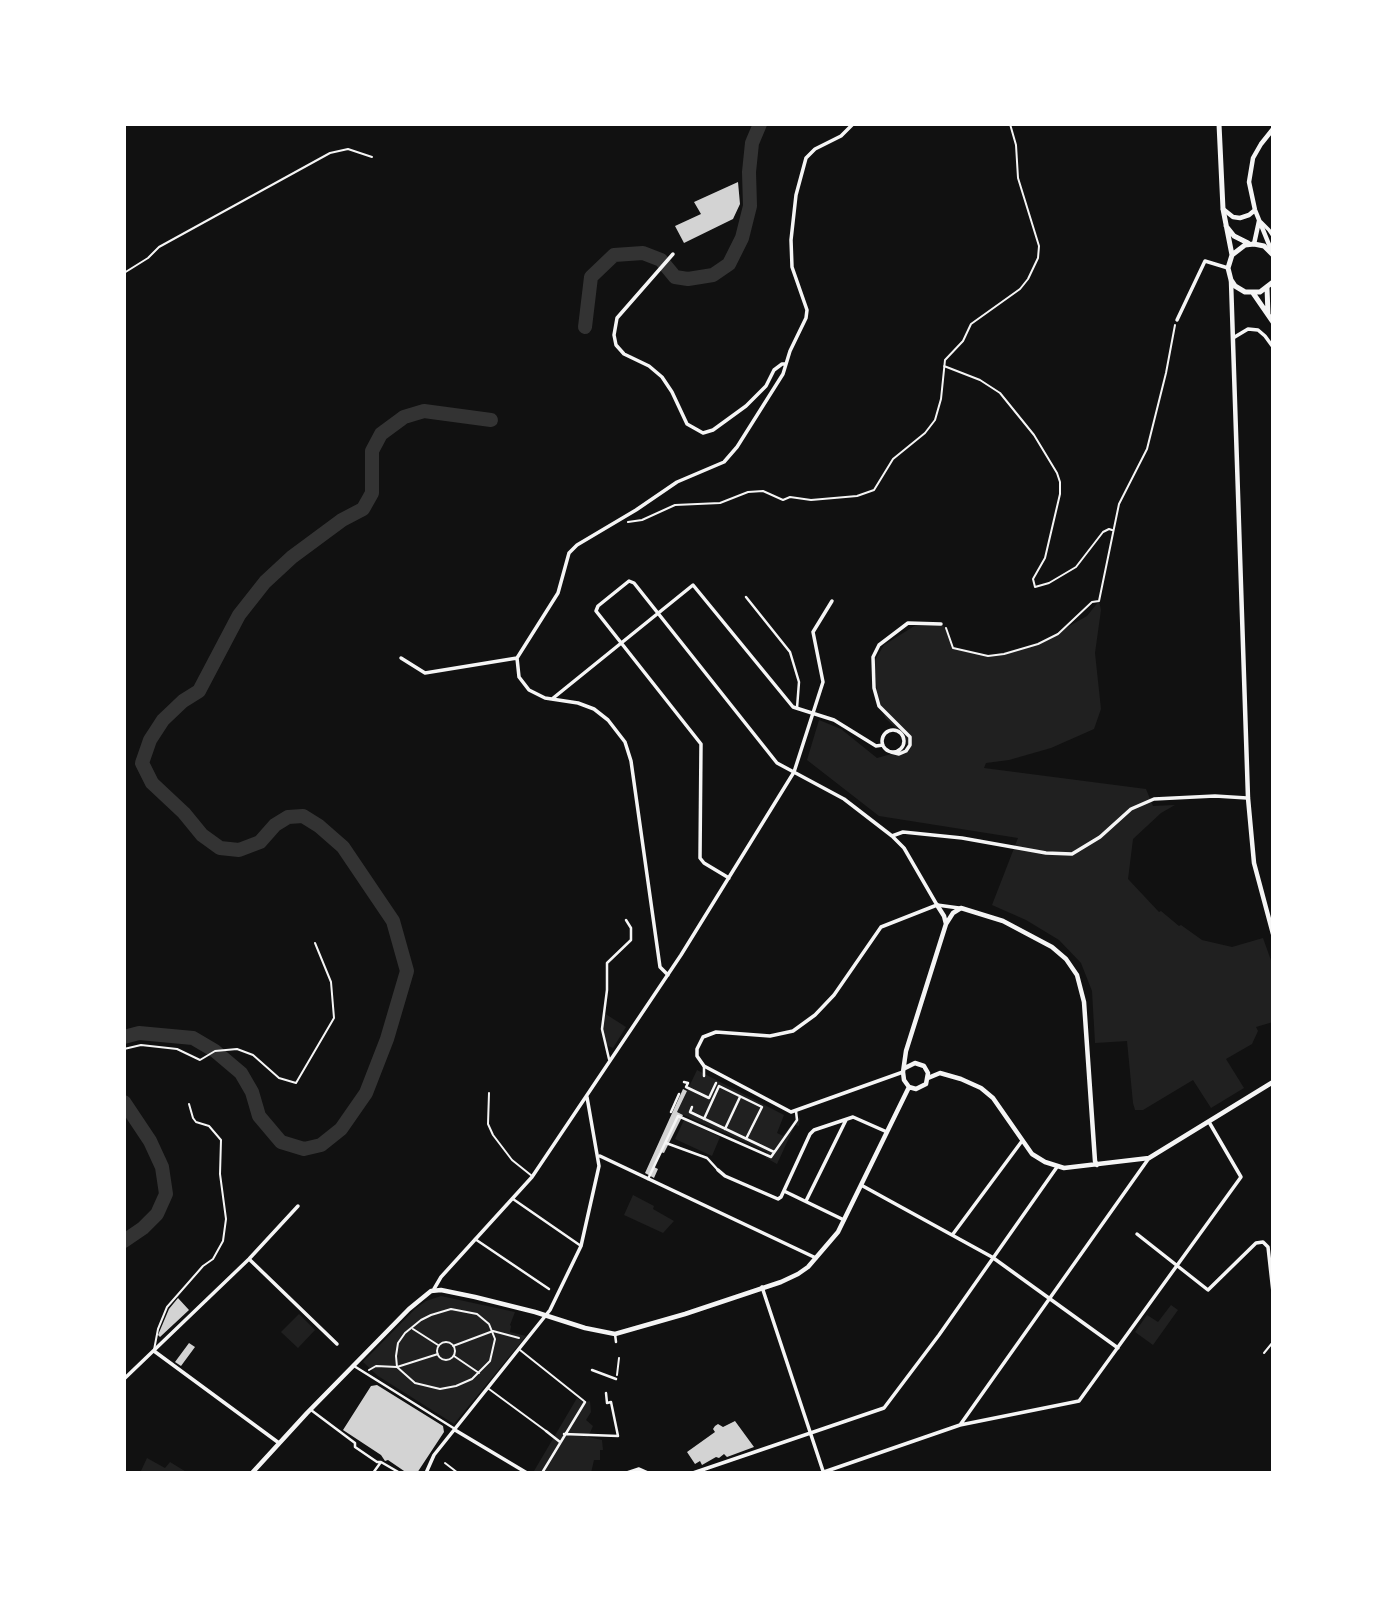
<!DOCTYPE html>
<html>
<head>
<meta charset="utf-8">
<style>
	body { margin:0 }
	#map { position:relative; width:1397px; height:1597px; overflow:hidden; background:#111; font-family:"Sofia Sans Condensed",sans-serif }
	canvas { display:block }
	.frame { position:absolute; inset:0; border:126px solid #fff; pointer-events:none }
</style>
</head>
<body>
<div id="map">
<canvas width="1397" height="1597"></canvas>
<div class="frame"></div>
</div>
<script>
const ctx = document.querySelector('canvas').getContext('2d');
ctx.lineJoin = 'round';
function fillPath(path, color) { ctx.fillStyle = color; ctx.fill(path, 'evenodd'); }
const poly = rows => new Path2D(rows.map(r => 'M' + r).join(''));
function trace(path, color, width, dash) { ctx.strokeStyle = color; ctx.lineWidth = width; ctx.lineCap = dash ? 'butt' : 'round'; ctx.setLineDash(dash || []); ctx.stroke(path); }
const green = poly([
	[1099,601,1101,610,1095,653,1101,709,1094,729,1051,748,1009,760,986,763,984,768,1146,789,1153,806,1175,805,1161,813,1133,839,1128,879,1159,912,1161,911,1179,926,1181,925,1202,940,1232,947,1263,938,1273,966,1273,1022,1256,1027,1258,1031,1252,1044,1226,1059,1244,1088,1211,1108,1193,1080,1143,1110,1135,1110,1133,1103,1127,1041,1095,1043,1092,991,1081,963,1059,940,1026,920,992,905,1018,838,879,816,807,760,819,720,841,729,877,758,902,751,907,746,906,737,886,719,878,702,874,662,884,645,916,625,941,624,947,629,953,649,988,656,1038,644,1087,616],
	[604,1013,626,1027,613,1048,606,1045,602,1028],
	[697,1070,784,1115,777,1133,783,1136,795,1120,800,1117,799,1126,795,1125,777,1164,766,1158,767,1152,677,1112],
	[684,1120,720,1137,712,1156,675,1139],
	[633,1195,654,1206,653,1209,674,1221,663,1233,624,1215],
	[441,1296,515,1312,510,1325,511,1326,510,1332,526,1336,454,1424,378,1376,363,1362,415,1309,426,1301],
	[1171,1305,1178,1310,1153,1345,1135,1332,1147,1315,1158,1322],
	[299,1314,315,1330,298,1348,281,1332],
	[577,1398,584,1403,590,1401,591,1412,586,1420,593,1426,588,1437,602,1440,603,1450,600,1450,600,1460,594,1460,591,1473,534,1471],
	[147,1458,165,1468,170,1462,188,1473,140,1473]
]);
const river = poly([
	[585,327,591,277,614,255,643,253,661,260,675,277,688,279,713,275,729,264,742,238,750,206,749,172,752,143,760,124],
	[124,1037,139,1033,193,1038,215,1051,241,1073,252,1092,259,1116,281,1142,304,1149,321,1145,341,1129,366,1093,387,1039,407,971,393,921,343,847,319,826,303,816,288,817,275,825,260,842,239,850,220,848,202,835,184,813,152,783,142,763,150,740,163,720,183,701,199,691,239,615,265,582,292,557,342,520,363,509,372,493,372,451,381,434,404,417,424,411,491,420],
	[124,1102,150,1141,162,1167,166,1194,157,1214,143,1228,124,1241]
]);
const building = poly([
	[738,182,740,204,733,219,684,243,675,226,701,214,694,202],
	[683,1089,687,1091,677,1112,683,1115,664,1153,660,1152,654,1167,658,1169,654,1178,645,1173],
	[178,1298,189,1310,160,1337,158,1335,169,1309],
	[189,1343,195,1347,181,1366,175,1362],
	[377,1385,443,1426,444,1432,417,1473,407,1473,388,1460,385,1461,381,1455,343,1430,371,1386],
	[735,1421,754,1447,727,1457,724,1454,719,1458,716,1457,702,1465,700,1461,695,1464,687,1452,715,1432,713,1429,715,1426,718,1424,723,1427]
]);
const path = poly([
	[124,273,148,258,159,247,330,153,348,149,372,157],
	[944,366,980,380,1000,393,1034,435,1057,473,1060,482,1060,494,1045,558,1033,579,1035,587,1049,583,1076,567,1103,532,1109,529,1112,530],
	[628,522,642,520,675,505,720,503,748,492,763,491,783,500,790,497,811,500,857,496,874,490,893,459,925,433,935,420,941,399,945,360,963,341,971,324,1020,289,1028,279,1038,258,1039,246,1018,178,1016,145,1010,124],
	[946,628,953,648,988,656,1004,654,1038,644,1058,634,1092,602,1099,601,1119,504,1147,449,1166,373,1175,325],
	[124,1049,141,1045,177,1049,200,1060,215,1051,237,1049,253,1055,279,1078,296,1083,334,1018,331,982,315,943],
	[451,1309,477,1314,489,1324,495,1339,490,1361,472,1379,456,1386,440,1389,415,1383,397,1367,396,1356,398,1343,405,1333,421,1320,431,1315,451,1309],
	[413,1329,438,1345],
	'437 1351a9 9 0 1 1 18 0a9 9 0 1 1-18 0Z',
	[453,1346,493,1331,519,1338],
	[454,1356,479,1373],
	[369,1370,376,1366,397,1367,438,1354],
	[617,1375,619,1358],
	[445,1463,458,1473]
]);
const service = poly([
	[489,1093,488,1124,493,1135,512,1160,532,1176],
	[154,1350,158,1329,167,1307,203,1266,213,1259,223,1241,226,1219,220,1174,221,1140,209,1126,196,1122,193,1118,189,1104],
	[520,1350,584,1401],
	[1264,1353,1273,1342],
	[489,1389,546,1431]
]);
const pedestrian = poly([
	[746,597,790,652,799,682,797,708],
	[609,1059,602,1029,607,990,607,963,631,940,631,928,626,920],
	[704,1066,704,1076],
	[684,1082,688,1083,686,1087,709,1098,716,1083],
	[692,1107,690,1112,774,1152],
	[671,1112,679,1094],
	[704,1119,719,1086,762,1107,746,1139],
	[725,1129,740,1097],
	[666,1143,707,1158,718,1170],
	[648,1179,678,1116,771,1157,797,1120,796,1111],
	[513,1199,581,1246],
	[475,1239,549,1289],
	[615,1334,616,1342],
	[354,1366,455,1429],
	[592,1370,616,1379],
	[311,1410,355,1443,355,1447,377,1462,381,1462,400,1473],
	[546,1431,560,1442],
	[564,1434,618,1436,611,1402,607,1403,606,1393],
	[373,1473,381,1462],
	[542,1473,585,1402]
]);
const minor = poly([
	[1261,222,1269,230,1273,236],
	[673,254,617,318,614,335,616,345,624,354,649,366,662,377,672,392,687,424,703,433,713,430,746,406,766,386,774,370,782,364,786,364],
	[1177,320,1205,261,1228,268],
	[1233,338,1248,329,1258,330,1265,336,1273,347],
	[401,658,425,673,517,658],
	[552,699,693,585,793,707,834,720,876,746,883,745],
	'882 741a11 11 0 1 1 22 0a11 11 0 1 1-22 0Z',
	[891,752,899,754,906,751,910,745,910,737,879,706,874,688,873,657,879,645,908,623,941,624],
	[892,836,903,832,962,838,1046,853,1072,854,1100,837,1131,809,1154,799,1215,796,1247,798],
	[729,878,704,863,700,858,701,744,596,611,598,606,629,581,634,583,777,763,844,799,892,836,904,848,937,905],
	[937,905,959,908],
	[668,975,660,967,631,761,625,742,608,720,594,709,578,703,545,698,529,690,519,677,517,658,558,593,569,553,577,545,636,510,677,482,724,462,737,447,783,374,790,351,806,318,807,310,792,267,791,240,796,195,806,158,815,149,841,136,853,124],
	[903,1072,791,1112,704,1066,697,1056,697,1049,703,1037,716,1032,770,1036,793,1031,815,1015,834,995,881,927,937,905],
	[600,1156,816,1258],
	[718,1170,725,1176,778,1199,781,1197,810,1134,814,1130,853,1117,887,1132],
	[861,1185,992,1257,1118,1348],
	[784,1191,844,1220],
	[806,1201,846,1120],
	[953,1234,1022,1141],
	[1137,1234,1208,1290,1256,1243,1263,1242,1268,1247,1273,1292],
	[249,1259,337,1344],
	[762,1287,823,1471],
	[434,1289,441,1277,532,1177,681,955,794,772,823,682,813,632,832,601],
	[154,1351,279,1443],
	[124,1379,249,1259,298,1206],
	[960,1425,1149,1158],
	[455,1430,527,1473],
	[426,1473,434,1455,550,1310,581,1246,599,1166,587,1097],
	[627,1473,639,1469,648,1473],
	[693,1473,884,1408,939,1335,1057,1167],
	[821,1473,960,1425,1079,1401,1241,1177,1209,1122]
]);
const tertiary = poly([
	[1223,209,1233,217,1240,218,1249,215,1255,210],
	[1254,244,1259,221],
	[1272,252,1255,210,1249,182,1253,158,1261,144,1273,129],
	[1231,281,1248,798,1254,863,1273,934],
	[946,924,953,913,961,908,1003,921,1052,947,1066,959,1077,975,1084,1002,1095,1161,1097,1165],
	[905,1068,915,1063,924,1066,928,1073,926,1084,916,1089,909,1087,904,1080,903,1072,906,1051,946,924,944,916,937,905],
	[928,1078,940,1073,961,1079,981,1088,993,1098,1032,1154,1045,1162,1064,1168,1149,1158,1273,1082],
	[252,1473,307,1413,409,1309,431,1291,441,1290,475,1297,535,1312,585,1328,615,1334,685,1314,781,1282,798,1274,808,1267,838,1232,909,1087]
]);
const primary = poly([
	[1219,124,1223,209,1232,255],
	[1226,226,1234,236,1248,243],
	[1273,255,1264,246,1254,244,1245,245,1232,255,1228,268,1231,280,1235,286,1245,292,1260,292,1273,282],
	[1267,288,1268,314],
	[1253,293,1273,322]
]);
fillPath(green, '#202020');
trace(river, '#333', 14);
fillPath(building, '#d3d3d3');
trace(path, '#f5f5f5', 2);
trace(service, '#f5f5f5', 2);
trace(pedestrian, '#f5f5f5', 2.5);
trace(minor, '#f5f5f5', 3.5);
trace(tertiary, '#f5f5f5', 4.5);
trace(primary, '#f5f5f5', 5);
</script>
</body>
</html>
